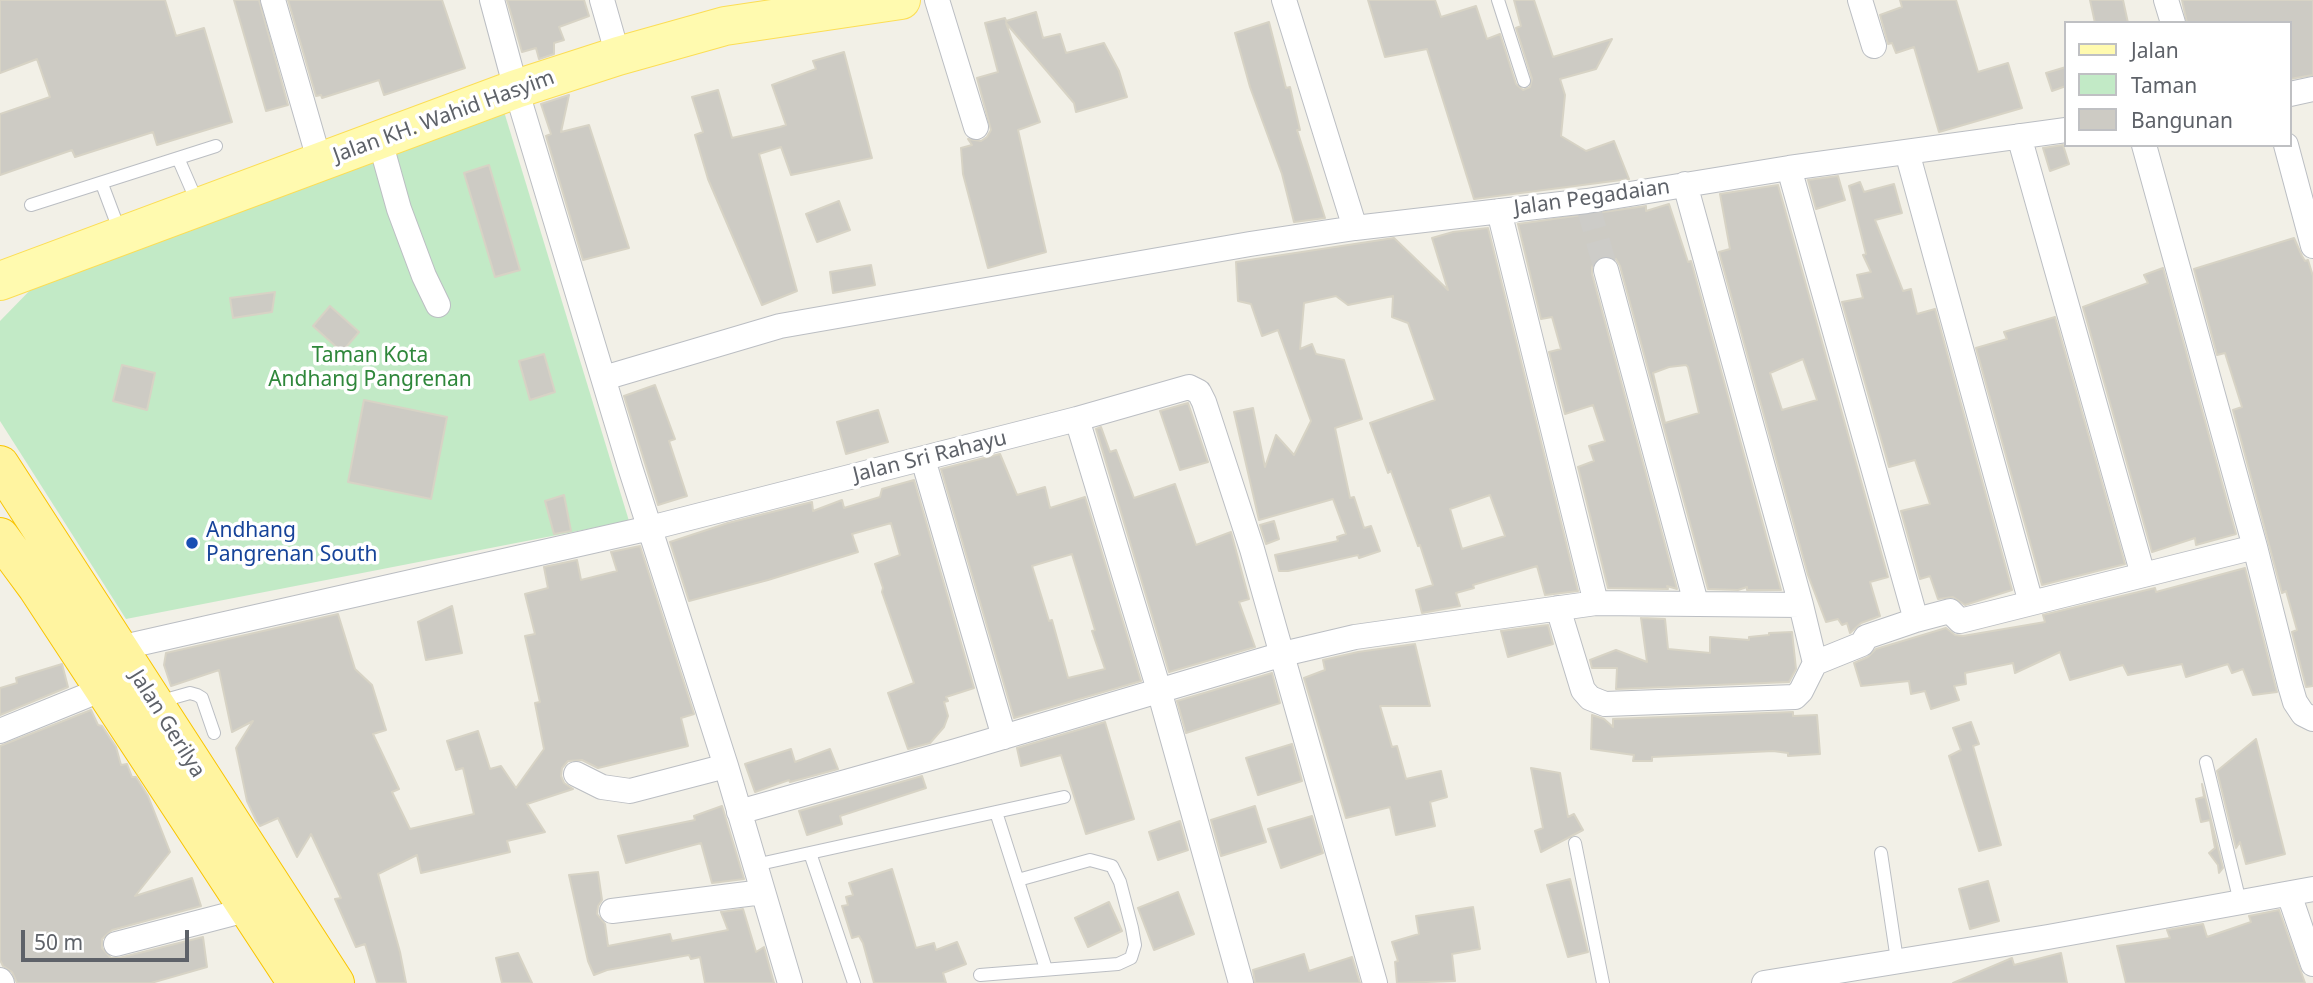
<!DOCTYPE html>
<html>
<head>
<meta charset="utf-8">
<style>
	body { margin:0 }
	#map { position:relative; width:2313px; height:983px; overflow:hidden; background:#f2f0e7; font-family:"Noto Sans",sans-serif }
	canvas { display:block }
	.legend { position:absolute; left:2064px; top:21px; width:228px; height:126px; box-sizing:border-box; background:#fff; border:2px solid #bfc0c3; margin:0; padding:9px 12px; list-style:none; font-size:21px; color:#5e6269 }
	.legend li { display:flex; align-items:center; gap:14px; height:35px }
	.legend b { width:35px; border:2px solid #bfc0c3 }
	.scale { position:absolute; left:21px; top:930px; width:168px; height:32px; box-sizing:border-box; border:4px solid #5e6269; border-top:0; padding-left:9px; font-size:21px; line-height:24px; white-space:nowrap; color:#5e6269; -webkit-text-stroke:5px #fff; paint-order:stroke }
</style>
</head>
<body>
<div id="map">
<canvas width="2313" height="983"></canvas>
<ul class="legend">
<li><b style="height:9px;background:#fffaaf"></b>Jalan</li>
<li><b style="height:19px;background:#c2eac6"></b>Taman</li>
<li><b style="height:19px;background:#cdcbc4"></b>Bangunan</li>
</ul>
<div class="scale">50 m</div>
</div>
<script>
const ctx = document.querySelector('canvas').getContext('2d');
ctx.lineJoin = 'round';
function fillPath(path, color) { ctx.fillStyle = color; ctx.fill(path, 'evenodd'); }
const poly = rows => new Path2D(rows.map(r => 'M' + r).join(''));
function trace(path, color, width, dash) { ctx.strokeStyle = color; ctx.lineWidth = width; ctx.lineCap = dash ? 'butt' : 'round'; ctx.setLineDash(dash || []); ctx.stroke(path); }
function drawText(font, color, halo, rows, align = 'center') {
  ctx.font = font + ' "Noto Sans",sans-serif'; ctx.lineWidth = 7; ctx.setLineDash([]); ctx.textBaseline = 'middle'; ctx.strokeStyle = halo; ctx.fillStyle = color; for (const [text, x, y, turn = 0] of rows) {
    ctx.save(); ctx.translate(x, y); ctx.rotate((+turn || 0) * Math.PI / 180); ctx.textAlign = isNaN(turn) ? turn : align; if (halo) ctx.strokeText(text, 0, 0); ctx.fillText(text, 0, 0); ctx.restore();
  }
}
const green = poly([
	[502,105,629,521,126,619,0,421,0,321,41,279]
]);
const building = poly([
	[0,0,165,0,176,36,204,28,232,122,157,145,153,132,75,157,72,150,0,175,0,114,50,97,37,59,0,73,0,0],
	[234,0,259,0,288,105,266,111,234,0],
	[288,0,442,0,465,68,384,95,379,80,322,98,321,95,316,96,288,0],
	[507,0,584,0,589,16,559,27,564,40,554,43,554,54,539,59,536,48,522,52,507,0],
	[1368,0,1435,0,1441,17,1476,6,1487,39,1500,34,1516,84,1523,90,1530,87,1532,79,1516,28,1521,26,1514,0,1534,0,1553,57,1612,39,1596,69,1560,79,1565,95,1561,136,1586,151,1614,141,1629,179,1474,199,1427,49,1385,57,1368,0],
	[1900,0,1956,0,1978,72,2008,63,2022,108,1939,132,1914,47,1896,53,1892,43,1888,44,1880,15,1902,7,1900,0],
	[2090,0,2123,0,2128,23,2095,23,2090,0],
	[2182,0,2313,0,2313,75,2290,79,2290,23,2187,23,2182,0],
	[1036,12,1043,38,1060,34,1066,53,1104,43,1119,71,1127,97,1076,112,1074,103,1006,23,1040,122,1018,130,1046,252,988,268,963,174,961,148,972,145,968,139,981,141,987,137,991,130,977,78,998,72,985,23,1005,18,1006,21,1036,12],
	[1269,22,1286,88,1290,87,1300,130,1297,130,1325,218,1294,222,1282,174,1250,87,1235,33,1269,22],
	[844,52,872,158,791,175,781,147,759,154,797,291,762,305,708,179,695,135,703,132,692,97,718,90,732,138,780,127,786,125,772,85,816,69,813,61,844,52],
	[2066,67,2066,86,2052,91,2046,73,2066,67],
	[569,95,561,132,589,125,629,248,583,260,546,136,551,134,541,104,569,95],
	[2063,145,2069,164,2050,171,2043,148,2063,145],
	[489,165,520,270,495,277,464,173,489,165],
	[1838,176,1845,200,1816,209,1808,180,1838,176],
	[1860,182,1864,192,1894,184,1902,213,1875,220,1903,291,1911,289,1917,314,1935,309,2012,590,1965,605,1953,597,1938,599,1930,576,1920,579,1901,511,1930,504,1915,460,1889,467,1842,302,1863,298,1857,275,1871,272,1863,255,1866,254,1849,186,1860,182],
	[1778,185,1888,577,1870,582,1880,616,1861,623,1850,633,1847,623,1842,625,1838,619,1826,622,1808,575,1719,252,1730,249,1720,194,1778,185],
	[1803,359,1817,400,1782,410,1770,373,1803,359],
	[839,201,850,230,817,242,806,214,839,201],
	[1669,204,1688,262,1691,261,1781,590,1747,590,1747,587,1738,590,1708,589,1620,266,1616,259,1603,256,1595,260,1592,267,1592,274,1677,589,1667,586,1668,589,1608,588,1578,467,1594,461,1589,446,1605,441,1593,405,1565,414,1549,352,1561,349,1552,317,1541,319,1518,224,1646,206,1646,211,1669,204],
	[1686,365,1688,367,1699,413,1665,423,1653,373,1669,367,1686,365],
	[1488,228,1578,591,1545,595,1537,566,1473,585,1474,588,1456,593,1460,606,1422,613,1416,590,1433,585,1420,545,1418,546,1391,471,1388,473,1370,423,1435,400,1408,323,1392,317,1393,296,1348,305,1336,296,1304,303,1300,349,1312,344,1316,354,1344,360,1362,419,1335,428,1350,498,1354,497,1364,528,1371,526,1380,551,1359,558,1358,555,1288,571,1279,571,1275,555,1338,541,1337,537,1346,534,1333,499,1259,520,1234,412,1253,408,1265,467,1276,435,1294,455,1311,421,1278,330,1262,336,1251,304,1238,301,1236,262,1394,238,1448,290,1432,238,1453,232,1488,228],
	[1490,495,1505,536,1462,549,1450,509,1490,495],
	[2294,238,2302,256,2305,261,2308,260,2313,276,2313,686,2306,687,2292,632,2297,630,2286,591,2282,593,2233,410,2242,407,2225,353,2217,355,2194,269,2294,238],
	[871,265,875,285,833,293,830,272,871,265],
	[2163,268,2236,534,2196,545,2195,538,2152,552,2083,307,2148,283,2144,275,2163,268],
	[275,292,272,312,233,318,230,298,275,292],
	[330,306,359,332,342,352,313,326,330,306],
	[2055,317,2125,564,2042,585,1976,348,2007,339,2004,332,2055,317],
	[544,354,555,392,530,400,519,361,544,354],
	[122,365,155,373,147,410,113,401,122,365],
	[655,385,675,439,669,441,687,496,658,505,624,396,655,385],
	[364,400,447,417,431,499,348,482,364,400],
	[1188,403,1208,462,1180,470,1160,411,1188,403],
	[878,410,888,442,846,454,837,422,878,410],
	[1101,427,1110,452,1116,450,1134,498,1175,484,1196,545,1231,532,1249,599,1239,602,1255,647,1169,672,1096,429,1101,427],
	[1000,454,1017,495,1045,487,1050,508,1085,497,1141,681,1014,718,941,469,1000,454],
	[1072,554,1095,630,1092,631,1105,669,1068,678,1052,620,1049,621,1032,566,1072,554],
	[914,480,974,688,946,697,948,701,944,702,948,716,944,727,930,743,908,749,888,693,914,683,882,592,883,588,875,564,900,555,891,523,852,534,858,552,768,580,689,601,670,542,728,523,812,502,813,511,842,500,844,508,880,497,882,489,914,480],
	[564,495,571,531,554,534,545,501,564,495],
	[1274,521,1279,539,1266,544,1260,525,1274,521],
	[640,546,694,714,681,718,688,746,598,768,582,760,568,761,562,768,561,776,564,783,573,789,527,804,545,832,507,841,510,852,421,873,417,855,378,874,400,952,406,983,377,983,365,944,356,947,335,899,341,898,311,834,297,857,278,818,260,826,256,820,247,801,236,748,253,721,232,732,219,670,171,686,164,665,166,653,338,614,355,669,372,685,386,730,373,734,399,789,392,792,410,829,474,814,463,768,456,770,447,741,478,731,490,769,501,766,516,788,544,749,535,703,540,702,525,636,535,634,525,594,548,588,544,567,577,560,581,580,617,571,611,552,640,546],
	[2245,568,2277,692,2253,695,2243,669,2232,673,2228,664,2186,677,2182,664,2128,675,2123,665,2070,680,2060,652,2015,673,2013,663,1965,673,1966,684,1954,686,1959,700,1931,709,1925,691,1911,694,1909,681,1861,686,1854,663,1868,657,1876,649,1946,628,1955,635,1963,636,2045,622,2043,615,2155,588,2156,592,2245,568],
	[452,606,462,653,426,660,418,622,452,606],
	[1641,618,1665,619,1668,649,1710,653,1710,637,1749,640,1749,637,1769,635,1769,633,1792,632,1796,669,1789,682,1616,689,1617,668,1592,668,1590,660,1616,650,1647,662,1641,618],
	[1548,625,1553,644,1508,657,1501,631,1548,625],
	[1415,644,1430,706,1380,706,1392,747,1397,746,1406,779,1441,771,1447,797,1430,802,1435,826,1396,835,1390,807,1346,818,1304,678,1325,670,1323,660,1358,652,1415,644],
	[62,664,68,687,0,715,0,688,17,683,16,678,62,664],
	[1272,673,1280,703,1186,733,1177,701,1272,673],
	[91,710,98,725,102,726,116,747,121,765,127,764,132,777,136,777,148,796,170,852,135,896,192,878,201,906,112,930,102,939,102,948,111,958,119,958,203,937,207,967,151,983,17,983,12,972,3,966,0,960,0,746,91,710],
	[1793,712,1793,716,1817,715,1820,754,1788,756,1788,753,1773,751,1652,757,1652,761,1633,761,1634,755,1591,749,1592,715,1604,719,1613,727,1613,719,1793,712],
	[1105,722,1134,819,1086,834,1061,755,1021,766,1017,748,1105,722],
	[1971,722,1979,744,1973,746,2001,845,1979,851,1949,756,1961,750,1953,728,1971,722],
	[2256,739,2285,854,2246,864,2240,842,2236,848,2217,771,2256,739],
	[1292,744,1302,781,1258,795,1246,758,1292,744],
	[791,749,795,762,830,749,838,769,790,782,789,780,755,792,745,764,791,749],
	[1531,768,1560,773,1568,817,1574,814,1583,830,1541,852,1535,831,1543,828,1531,768],
	[922,776,926,788,840,816,842,824,807,835,799,811,922,776],
	[2202,784,2223,868,2219,873,2218,865,2209,853,2215,848,2210,820,2201,822,2196,799,2204,797,2202,784],
	[722,806,744,879,712,883,701,843,626,863,618,836,695,820,694,816,722,806],
	[1255,806,1266,842,1221,856,1211,820,1255,806],
	[1312,816,1323,853,1281,868,1268,829,1312,816],
	[1180,821,1188,850,1158,860,1149,832,1180,821],
	[892,869,916,948,934,943,936,950,957,942,966,964,943,973,946,983,874,983,863,943,859,936,852,938,842,906,848,905,846,897,853,895,849,883,892,869],
	[598,872,602,900,598,906,597,914,605,924,608,946,670,934,672,941,728,930,721,912,743,909,756,952,764,947,774,983,705,983,700,957,691,959,689,955,607,970,594,975,588,961,569,875,598,872],
	[1570,879,1588,952,1568,957,1547,885,1570,879],
	[1988,881,1999,921,1970,929,1959,889,1988,881],
	[1178,892,1194,934,1154,950,1138,908,1178,892],
	[1109,902,1122,931,1088,947,1075,918,1109,902],
	[1473,907,1480,949,1452,954,1455,981,1397,983,1395,962,1398,961,1392,942,1419,934,1416,916,1473,907],
	[2279,910,2305,983,2126,983,2117,946,2170,938,2167,930,2203,924,2207,937,2251,922,2249,916,2279,910],
	[518,953,532,983,502,983,496,958,518,953],
	[2061,953,2067,983,1953,983,2012,958,2014,965,2061,953],
	[1304,954,1309,971,1352,957,1360,983,1255,983,1253,970,1304,954]
]);
const minorTunnel = poly([
	[1588,206,1606,270]
]);
const service = poly([
	[1498,0,1524,81],
	[178,158,198,204],
	[102,184,120,232],
	[31,205,216,146],
	[158,702,190,693,197,695,202,698,214,733],
	[2206,762,2240,902],
	[996,812,1046,969],
	[1575,843,1603,983],
	[810,853,854,983],
	[1881,853,1897,960],
	[755,865,1064,797],
	[980,975,1118,964,1131,958,1135,945,1132,928,1120,882,1112,866,1090,860,1018,880]
]);
const minor = poly([
	[273,0,320,163],
	[492,0,516,89,630,467,726,766,790,983],
	[602,0,618,56],
	[937,0,976,127],
	[1284,0,1355,228,1587,201,1789,168,2066,130],
	[1860,0,1874,46],
	[2166,0,2173,23],
	[2290,94,2313,89],
	[2019,136,2143,575],
	[380,141,399,209,424,276,438,305],
	[2144,145,2255,547,2290,685,2295,702,2303,714,2313,719],
	[2286,145,2313,246],
	[1907,152,2031,603],
	[1789,168,1916,620],
	[1685,184,1801,605],
	[1499,211,1596,603],
	[1606,270,1696,603],
	[604,378,780,326,1250,244,1355,228],
	[1077,419,1159,690,1241,983],
	[923,459,1004,737],
	[1558,608,1583,690,1590,698,1605,704,1795,697,1801,691,1815,663],
	[119,648,650,528,1077,419,1189,387,1199,392,1204,402,1252,549,1375,983],
	[0,731,103,689],
	[576,774,602,787,630,791,726,766],
	[739,812,956,751,1283,654,1355,637,1596,603,1801,605,1815,663,1862,644,1866,637,1916,620,1950,611,1960,621,2255,547],
	[2289,894,2313,964],
	[612,911,763,892],
	[116,944,250,909],
	[0,980,2,983],
	[1764,983,2048,937,2313,889]
]);
const primary = poly([
	[0,281,516,89,618,56,725,26,901,0]
]);
const trunk = poly([
	[0,465,335,983],
	[0,537,37,587,297,983]
]);
const markers = [
	[192,543,7,"#1a4fb4"]
];
const streetNames = [
	["Jalan KH. Wahid Hasyim",444,117,-20],
	["Jalan Pegadaian",1592,198,-8],
	["Jalan Sri Rahayu",930,457,-14],
	["Jalan Gerilya",167,724,58]
];
const parkNames = [
	["Taman Kota",370,356],
	["Andhang Pangrenan",370,380]
];
const transitNames = [
	["Andhang",206,531],
	["Pangrenan South",206,555]
];
fillPath(green, '#c2eac6');
fillPath(building, '#cdcbc4');
trace(building, '#d7d3c5', 2);
trace(minorTunnel, '#cdccc8', 24, [24, 12]);
trace(service, '#bbbec3', 14);
trace(minor, '#bbbec3', 26);
trace(primary, '#fcde55', 40);
trace(trunk, '#f9c400', 40);
trace(service, '#fff', 12);
trace(minor, '#fff', 24);
trace(primary, '#fffaaf', 38);
trace(trunk, '#fff4a0', 38);
for (const [x, y, r, color] of markers) { const dot = new Path2D(); dot.arc(x, y, r, 0, 2 * Math.PI); ctx.fillStyle = color; ctx.fill(dot); trace(dot, '#fff', 2.5); }
drawText('21px', '#5e6269', '#fff', streetNames);
drawText('21px', '#2f873b', '#fff', parkNames);
drawText('21px', '#164399', '#fff', transitNames, 'left');
</script>
</body>
</html>
